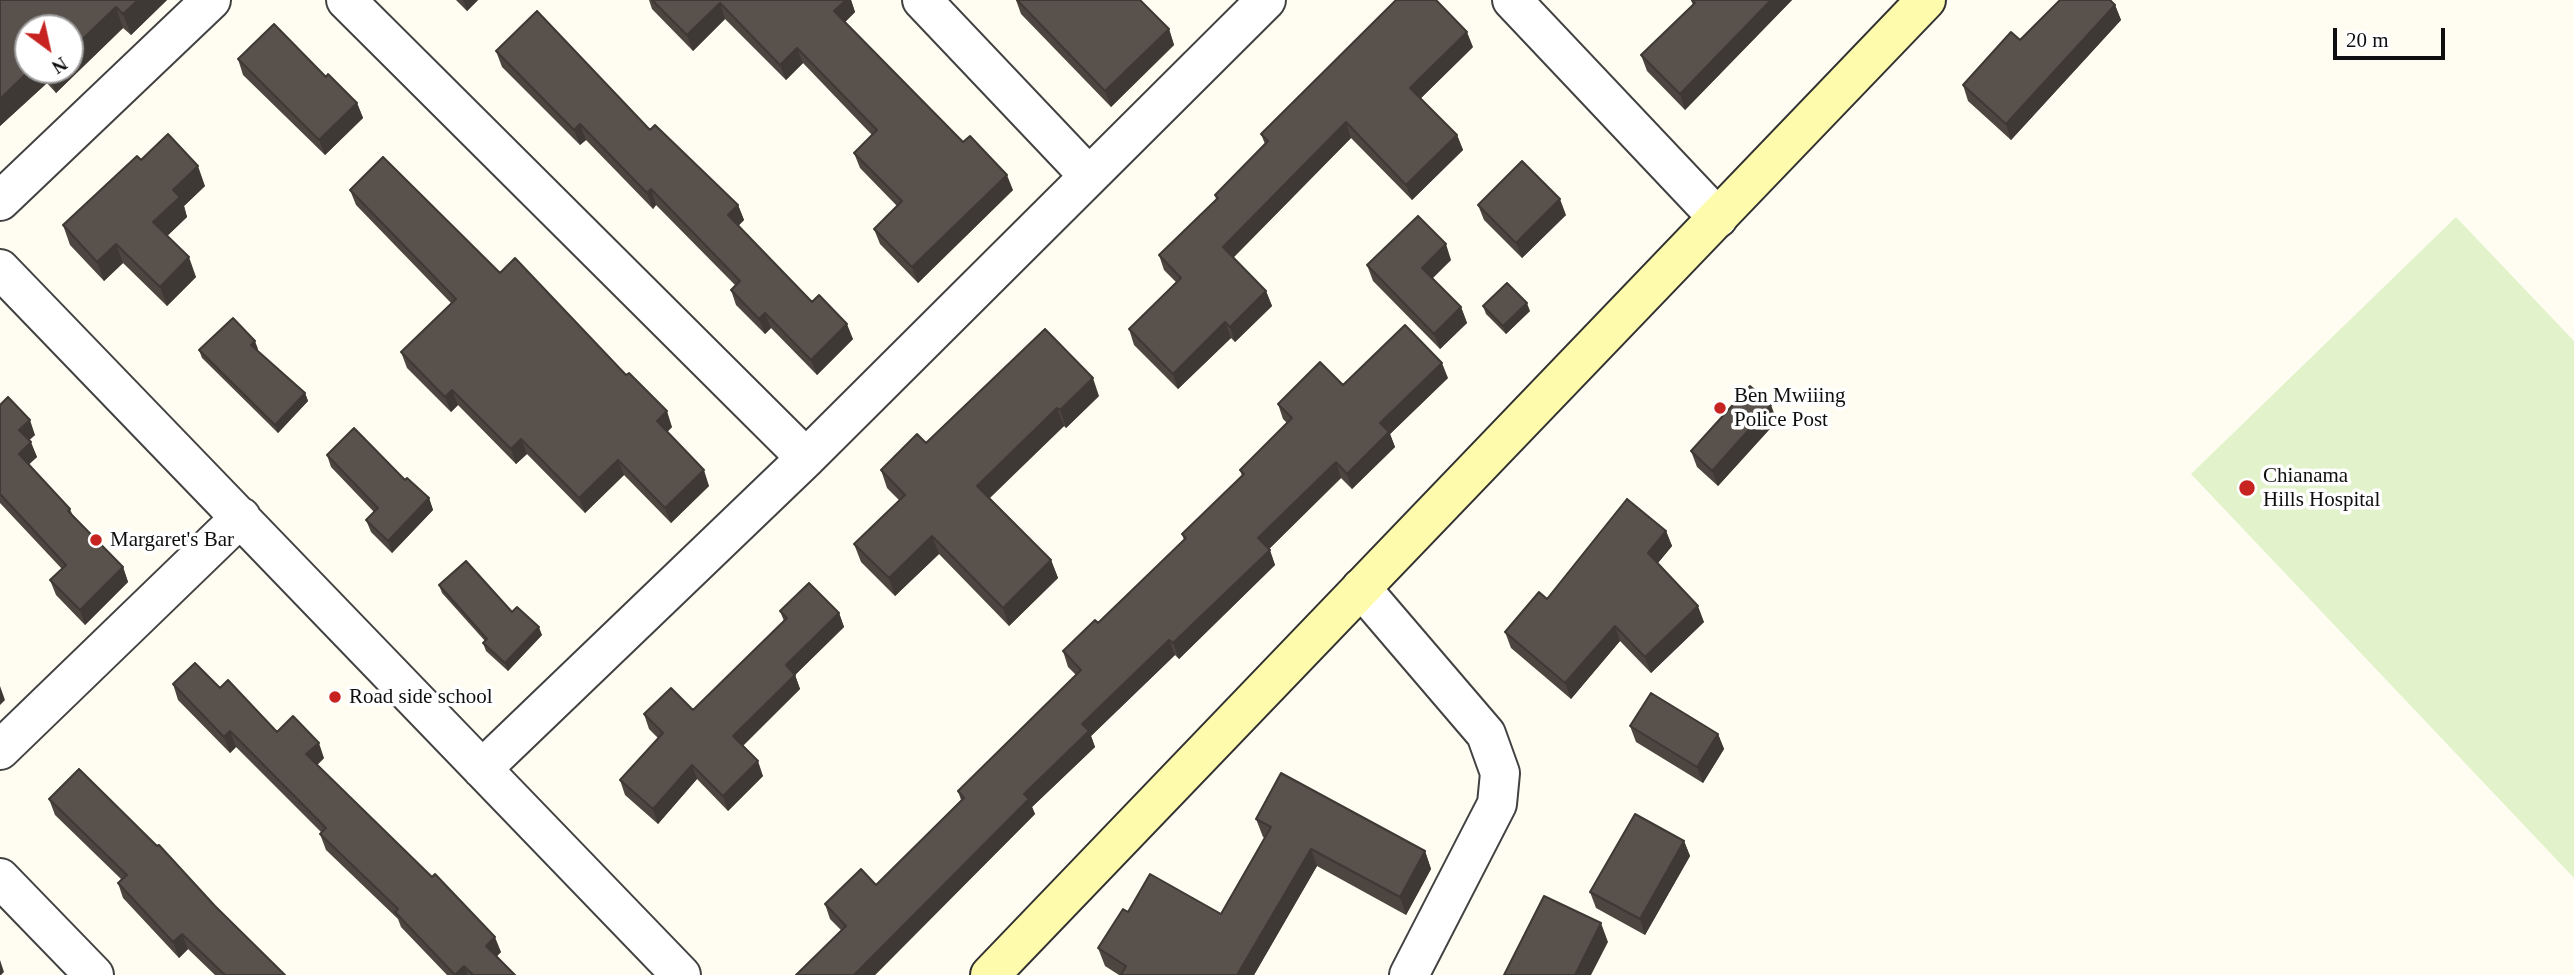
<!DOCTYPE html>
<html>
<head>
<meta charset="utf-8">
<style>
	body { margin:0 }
	#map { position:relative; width:2574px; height:975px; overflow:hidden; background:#fffdf2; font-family:"Times New Roman",serif }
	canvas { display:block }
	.north { position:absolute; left:14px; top:14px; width:70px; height:70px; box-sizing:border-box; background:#fff; border:2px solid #9f9f9f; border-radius:50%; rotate:147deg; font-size:19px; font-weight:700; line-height:28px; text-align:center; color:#0f0f0f }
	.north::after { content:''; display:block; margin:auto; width:24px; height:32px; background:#c72320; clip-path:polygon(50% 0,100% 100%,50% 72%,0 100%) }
	.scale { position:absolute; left:2333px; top:28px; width:112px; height:32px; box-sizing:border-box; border:4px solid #0f0f0f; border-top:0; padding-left:9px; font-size:21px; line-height:24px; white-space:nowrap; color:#0f0f0f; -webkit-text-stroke:5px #fff; paint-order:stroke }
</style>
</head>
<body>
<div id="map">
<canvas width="2574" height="975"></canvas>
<div class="north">N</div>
<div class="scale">20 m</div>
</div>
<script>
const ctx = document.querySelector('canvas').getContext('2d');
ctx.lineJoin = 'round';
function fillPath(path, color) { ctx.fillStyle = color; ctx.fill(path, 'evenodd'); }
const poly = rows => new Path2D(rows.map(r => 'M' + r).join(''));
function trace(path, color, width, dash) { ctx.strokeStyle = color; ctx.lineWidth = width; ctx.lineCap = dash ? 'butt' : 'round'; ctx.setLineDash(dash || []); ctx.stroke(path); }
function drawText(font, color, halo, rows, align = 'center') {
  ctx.font = font + ' "Times New Roman",serif'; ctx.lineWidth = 7; ctx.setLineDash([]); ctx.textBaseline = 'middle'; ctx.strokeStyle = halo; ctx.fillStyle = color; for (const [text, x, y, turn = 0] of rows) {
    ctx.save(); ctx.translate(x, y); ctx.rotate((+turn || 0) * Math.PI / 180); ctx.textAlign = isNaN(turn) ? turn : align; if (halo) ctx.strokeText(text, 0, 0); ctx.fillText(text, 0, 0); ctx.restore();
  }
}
const pitch = poly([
	[2456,217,2574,341,2574,878,2191,474]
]);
const minor = poly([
	[346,0,806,458],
	[922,0,1088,175],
	[1512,0,1718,218],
	[0,201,211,0],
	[0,269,681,975],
	[1361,588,1486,734,1500,773,1497,804,1409,975],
	[0,750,241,517],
	[482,769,806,458,1266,0],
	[0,878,94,975]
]);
const secondary = poly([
	[990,975,1926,0]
]);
const wall = poly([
	[0,0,167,0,131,35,123,28,56,93,47,83,0,126],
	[28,28,70,28,70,70,28,70],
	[456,0,478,0,467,11],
	[649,0,851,0,855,12,845,22,963,142,1013,190,918,283,880,244,874,229,897,206,860,168,854,153,872,135,803,63,786,80,725,19,693,51,652,9],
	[1016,0,1140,0,1169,29,1174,45,1111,107,1021,14],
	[1691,0,1792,0,1685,110,1647,71,1641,55,1693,5],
	[2115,5,2121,20,2011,140,1968,101,1963,85,2020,40],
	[1473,47,1421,98,1457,135,1463,150,1412,200,1351,138,1233,258,1266,291,1272,306,1235,342,1231,338,1178,389,1134,345,1129,329,1176,282,1164,270,1159,255,1216,199,1215,195,1265,144,1261,134],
	[496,51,650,130,738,205,744,220,738,226,812,302,853,339,817,375,771,328,765,334,736,305,731,290,735,285,656,205,653,209,586,140,580,145,502,67],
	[238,59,326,77,357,103,363,118,325,155,243,75],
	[141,160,205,186,184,206,187,217,167,236,196,277,167,306,123,263,104,281,70,245,63,225],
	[350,190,500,273,672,427,667,432,709,486,671,523,624,475,585,513,527,454,516,464,458,405,451,412,407,368,401,352,451,303,356,205],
	[1478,205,1566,215,1522,258,1484,220],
	[1451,260,1432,278,1461,307,1467,323,1440,349,1373,281,1367,265],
	[1483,306,1530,311,1506,334,1486,314],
	[258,349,257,351,305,393,308,401,278,433,202,358,199,350],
	[1448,378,1390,434,1395,447,1352,489,1341,478,1269,549,1275,565,1179,659,1175,655,1091,736,1095,747,1032,807,1035,814,875,975,796,975,841,930,830,919,825,904,876,885,961,800,958,791,1076,675,1068,667,1063,651,1098,623,1184,540,1182,534,1242,476,1240,470,1287,423,1283,419,1278,404,1343,385],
	[1099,396,1066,428,1064,426,990,498,1051,560,1058,578,1009,626,939,554,895,596,861,562,854,544,900,501,887,488,881,470,926,443],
	[0,405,35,435,29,440,37,457,28,465,70,509,73,516,123,567,128,582,85,625,56,595,50,580,62,569,0,503],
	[1777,421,1718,486,1697,467,1691,451],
	[327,455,405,480,429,498,433,510,392,553,371,532,366,520,374,512,331,467],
	[1666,531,1672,546,1657,564,1704,622,1651,673,1620,641,1571,699,1511,648,1505,632,1547,599],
	[439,585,512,612,542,635,508,671,486,651,483,643,485,641,442,593],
	[780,611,839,613,844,627,795,675,800,689,743,746,763,776,728,811,697,779,658,824,625,795,620,780,658,738,649,729,644,714,693,710,784,621],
	[173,684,220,688,277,732,324,758,317,765,501,952,497,956,515,975,447,975,401,927,398,919,326,850,320,834,322,833,236,747,230,753,178,700],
	[1630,726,1718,734,1724,749,1703,783,1636,742],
	[49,799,215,906,285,975,215,975,188,949,179,958,123,898,118,883,121,879,55,815],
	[1256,819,1425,851,1431,869,1406,915,1317,866,1254,975,1119,975,1105,966,1098,948,1128,912,1221,914,1265,838,1263,837],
	[1684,841,1690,856,1645,935,1596,908,1590,892]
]);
const shadedWall = poly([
	[138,0,167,0,131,35,123,14],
	[463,0,478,0,467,11],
	[846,0,851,0,855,12,840,27,834,11],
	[1771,0,1792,0,1685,110,1680,94],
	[720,3,725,19,693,51,687,35],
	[2115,5,2121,20,2011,140,2006,124],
	[116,7,123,28,56,93,48,72,50,70,70,70,70,51],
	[1169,29,1174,45,1111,107,1105,91],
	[1467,32,1473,47,1416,103,1410,88],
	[797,48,803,63,786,80,780,65],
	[30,70,42,70,47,83,0,126,0,99],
	[357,103,363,118,325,155,319,140],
	[1346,122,1351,138,1229,262,1223,247],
	[580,124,586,140,580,145,574,130],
	[1457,135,1463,150,1412,200,1406,185],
	[198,166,205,186,184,206,187,217,161,242,153,222,173,190],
	[1007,175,1013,190,918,283,912,267],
	[651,189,656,205,653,209,647,193],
	[1560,199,1566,215,1522,258,1516,243],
	[738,205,744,220,733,231,728,215],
	[116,244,123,263,104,281,97,262],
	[1446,244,1451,260,1428,283,1422,268],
	[189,257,196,277,167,306,160,287],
	[1266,291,1272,306,1235,342,1230,327],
	[1527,303,1530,311,1506,334,1503,326],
	[1461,307,1467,323,1440,349,1434,334],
	[765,313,771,328,765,334,759,319],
	[1225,322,1231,338,1178,389,1173,374],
	[847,324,853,339,817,375,811,360],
	[255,341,258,349,254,353,251,345],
	[1442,363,1448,378,1390,434,1395,447,1352,489,1347,474,1380,423],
	[1093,378,1099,396,1066,428,1060,410],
	[452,390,458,405,451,412,445,397],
	[305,393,308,401,278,433,275,425],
	[1771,405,1777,421,1718,486,1712,471],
	[1057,408,1064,426,984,503,977,486],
	[667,411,672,427,662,437,657,421],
	[30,420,35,435,24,445,19,430],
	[521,439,527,454,516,464,511,449],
	[31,442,37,457,24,469,19,454],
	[618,460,624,475,585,513,579,498],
	[1336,462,1341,478,1264,554,1258,538],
	[704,470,709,486,671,523,665,508],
	[429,498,433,510,392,553,388,541],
	[1666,531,1672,546,1653,569,1648,553],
	[932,536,939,554,895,596,889,578],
	[1270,550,1275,565,1179,659,1173,643],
	[1051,560,1058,578,1009,626,1003,608],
	[123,567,128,582,85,625,80,610],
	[1698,606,1704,622,1651,673,1645,657],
	[839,613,844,627,795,675,800,689,738,750,733,736,786,665],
	[1615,626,1620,641,1571,699,1565,683],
	[539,627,542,635,508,671,505,663],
	[1169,640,1175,655,1091,736,1095,747,1032,807,1035,814,875,975,854,975,1082,724],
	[0,686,5,700,0,705],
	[230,731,236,747,230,753,224,737],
	[1718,734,1724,749,1703,783,1697,767],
	[319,743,324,758,312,770,306,754],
	[758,761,763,776,728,811,723,796],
	[692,765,697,779,658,824,653,809],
	[1684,841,1690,856,1645,935,1640,919],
	[1311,849,1317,866,1254,975,1237,975],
	[1425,851,1431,869,1406,915,1400,897],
	[1601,923,1608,942,1591,975,1575,975],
	[182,934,188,949,179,958,173,942],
	[495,937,501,952,492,961,486,946],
	[0,960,4,972,1,975,0,975],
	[464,966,468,975,456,975]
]);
const building = poly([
	[0,0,138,0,123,14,116,7,70,51,70,28,28,28,28,70,30,70,0,99,0,0],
	[652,0,846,0,834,11,963,142,970,136,1007,175,912,267,874,229,902,201,854,153,877,130,797,48,780,65,720,3,687,35,652,0],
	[1017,0,1140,0,1169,29,1105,91,1017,0],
	[1396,0,1436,0,1467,32,1410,88,1457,135,1406,185,1346,122,1223,247,1266,291,1230,327,1225,322,1173,374,1129,329,1181,278,1159,255,1218,198,1215,195,1268,141,1261,134,1396,0],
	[1692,0,1771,0,1680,94,1641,55,1695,3,1692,0],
	[2060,0,2110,0,2115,5,2006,124,1963,85,2011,32,2020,40,2060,0],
	[537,11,650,130,655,125,738,205,728,215,812,302,819,295,847,324,811,360,765,313,759,319,731,290,740,281,651,189,647,193,580,124,574,130,496,51,537,11],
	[274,24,326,77,328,74,357,103,319,140,238,59,274,24],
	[168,134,198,166,173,190,180,197,153,222,189,257,160,287,116,244,97,262,63,225,137,156,141,160,168,134],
	[383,157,500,273,515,258,626,375,629,373,667,411,657,421,704,470,665,508,618,460,579,498,521,439,511,449,452,390,445,397,401,352,456,299,350,190,383,157],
	[1522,161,1560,199,1516,243,1478,205,1522,161],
	[1418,216,1446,244,1422,268,1461,307,1434,334,1367,265,1418,216],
	[1507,283,1527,303,1503,326,1483,306,1507,283],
	[233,318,255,341,251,345,305,393,275,425,199,350,233,318],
	[1405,325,1442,363,1380,423,1389,432,1347,474,1336,462,1258,538,1270,550,1173,643,1169,640,1082,724,1089,731,1024,794,1029,799,854,975,796,975,846,926,825,904,861,869,876,885,964,798,958,791,1081,670,1063,651,1095,620,1098,623,1186,538,1182,534,1244,474,1240,470,1292,418,1278,404,1320,362,1343,385,1405,325],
	[1045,329,1093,378,1060,410,1057,408,977,486,1051,560,1003,608,932,536,889,578,854,544,905,495,881,470,917,434,926,443,1045,329],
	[1750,386,1771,405,1712,471,1691,451,1750,386],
	[8,397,30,420,19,430,31,442,19,454,70,509,68,511,123,567,80,610,50,580,66,565,0,494,0,405,8,397],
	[354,428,405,480,407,478,429,498,388,541,366,520,378,508,327,455,354,428],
	[1627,499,1666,531,1648,553,1698,606,1645,657,1615,626,1565,683,1505,632,1539,592,1547,599,1627,499],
	[466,561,512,612,517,607,539,627,505,663,483,643,487,639,439,585,466,561],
	[809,583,839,613,786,665,795,675,733,736,758,761,723,796,692,765,653,809,620,780,663,733,644,714,671,688,693,710,787,618,780,611,809,583],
	[195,663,220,688,228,680,277,732,293,716,319,743,306,754,432,877,435,874,495,937,486,946,515,975,473,975,464,966,455,975,395,912,398,909,320,834,326,828,230,731,224,737,173,684,195,663],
	[1651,693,1718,734,1697,767,1630,726,1651,693],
	[79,769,157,846,159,845,215,906,285,975,225,975,182,934,173,942,118,883,127,875,49,799,79,769],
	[1281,773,1425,851,1400,897,1311,849,1237,975,1121,975,1126,966,1098,948,1123,909,1128,912,1150,874,1221,914,1271,827,1256,819,1281,773],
	[1635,814,1684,841,1640,919,1590,892,1635,814],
	[1544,896,1601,923,1575,975,1504,975,1544,896]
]);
const markers = [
	[1720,408,7,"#c72320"],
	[2247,488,9,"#c72320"],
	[96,540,7,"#c72320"],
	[335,697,7,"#c72320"]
];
const poiNames = [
	["Ben Mwiiing",1734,396],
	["Police Post",1734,420],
	["Chianama",2263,476],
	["Hills Hospital",2263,500],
	["Margaret's Bar",110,540],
	["Road side school",349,697]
];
fillPath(pitch, '#e2f3cb');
trace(minor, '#424242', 42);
trace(secondary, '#313131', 42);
trace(minor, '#fff', 38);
trace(secondary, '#fffbad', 38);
fillPath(wall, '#4d4640');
fillPath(shadedWall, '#3e3934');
fillPath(building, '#59514b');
trace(building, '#3e3934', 2);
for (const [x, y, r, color] of markers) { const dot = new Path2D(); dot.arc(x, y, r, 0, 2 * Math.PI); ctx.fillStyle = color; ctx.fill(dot); trace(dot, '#fff', 2.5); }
drawText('21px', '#0f0f0f', '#fff', poiNames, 'left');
</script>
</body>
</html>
